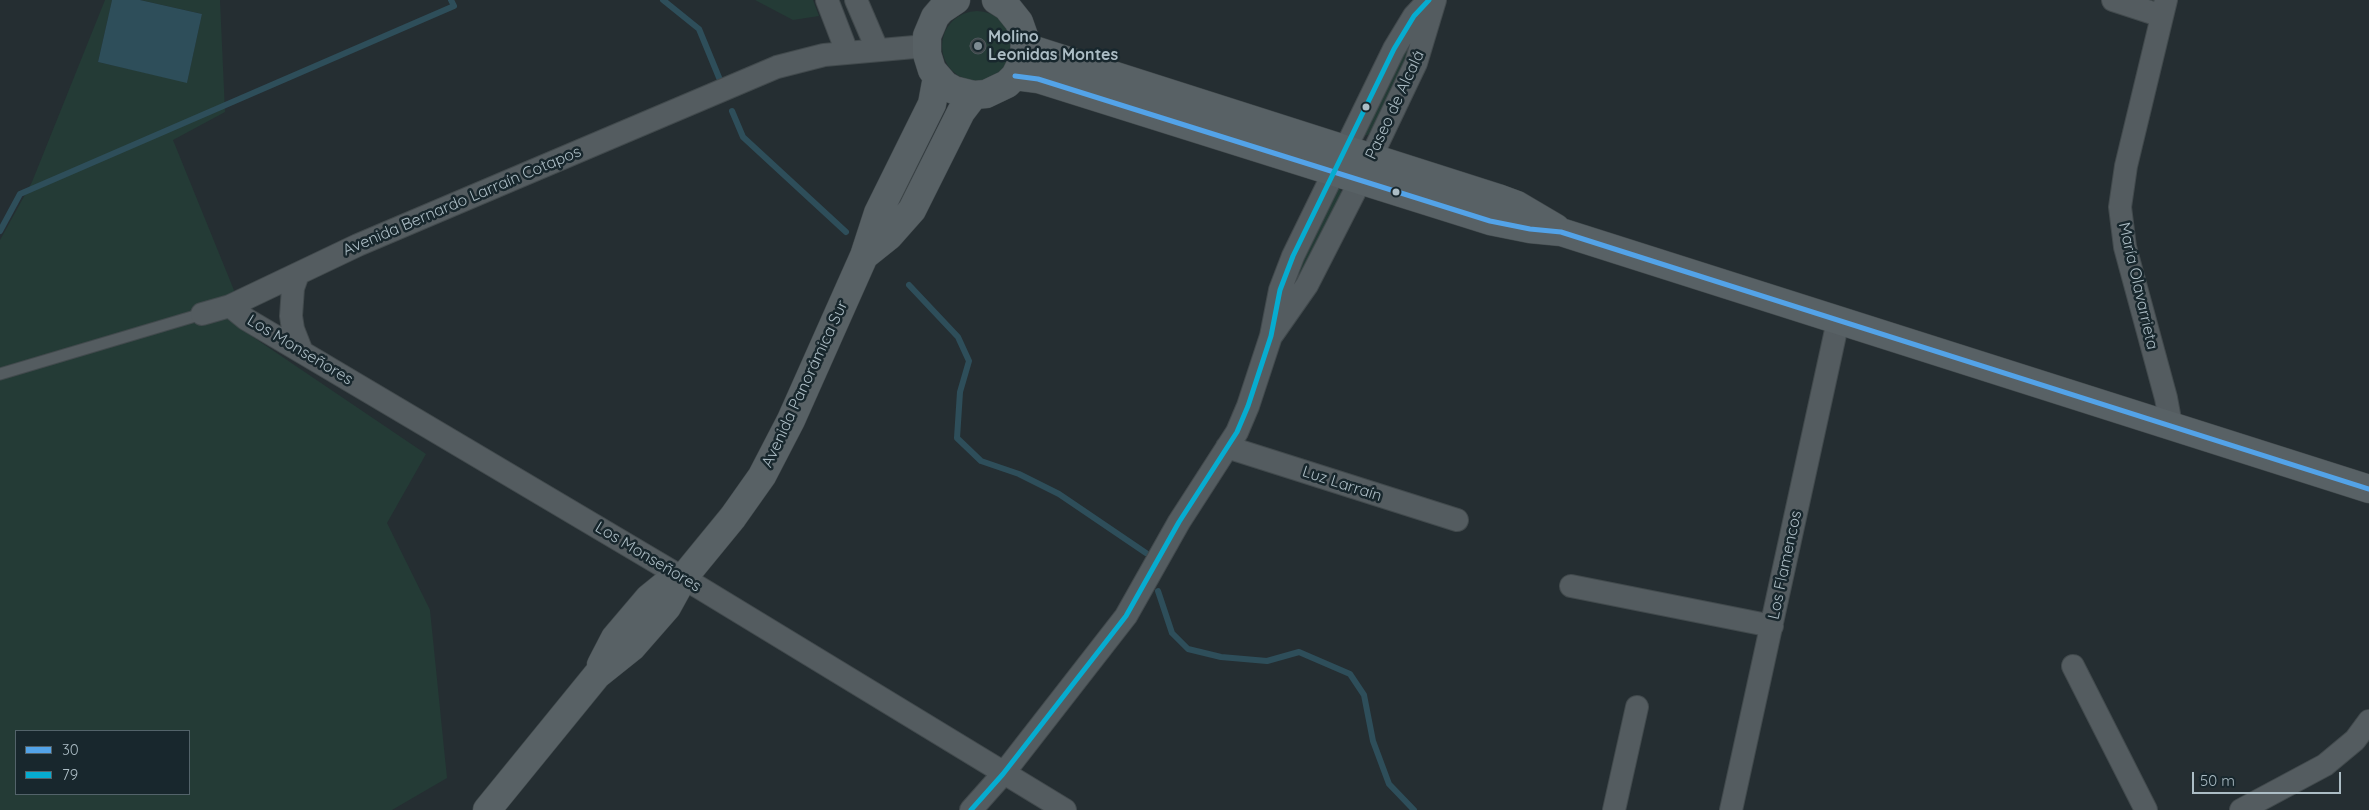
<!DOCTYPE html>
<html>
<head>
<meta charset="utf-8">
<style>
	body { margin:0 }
	#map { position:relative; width:2369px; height:810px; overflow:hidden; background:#252e32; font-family:Quicksand,sans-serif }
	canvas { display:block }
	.legend { position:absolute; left:15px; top:730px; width:175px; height:65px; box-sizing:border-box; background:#18272d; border:1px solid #53636a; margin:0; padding:6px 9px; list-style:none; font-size:15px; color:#acbdc5 }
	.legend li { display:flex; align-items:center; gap:10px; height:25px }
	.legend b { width:25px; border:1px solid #53636a }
	.scale { position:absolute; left:2192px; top:772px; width:149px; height:22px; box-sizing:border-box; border:2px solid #acbdc5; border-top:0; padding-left:6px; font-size:15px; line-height:18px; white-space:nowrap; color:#acbdc5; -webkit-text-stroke:4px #18272d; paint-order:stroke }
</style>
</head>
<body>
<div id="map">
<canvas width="2369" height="810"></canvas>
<ul class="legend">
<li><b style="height:6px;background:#53a3e8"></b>30</li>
<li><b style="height:6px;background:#06acd0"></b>79</li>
</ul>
<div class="scale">50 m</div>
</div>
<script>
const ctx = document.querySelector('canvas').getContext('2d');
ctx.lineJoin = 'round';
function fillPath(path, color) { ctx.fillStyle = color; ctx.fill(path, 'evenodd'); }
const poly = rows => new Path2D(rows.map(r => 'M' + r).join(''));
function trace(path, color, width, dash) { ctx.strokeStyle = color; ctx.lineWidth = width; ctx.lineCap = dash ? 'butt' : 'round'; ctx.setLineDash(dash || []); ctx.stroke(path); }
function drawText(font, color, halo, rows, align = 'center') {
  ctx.font = font + ' Quicksand,sans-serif'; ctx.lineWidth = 5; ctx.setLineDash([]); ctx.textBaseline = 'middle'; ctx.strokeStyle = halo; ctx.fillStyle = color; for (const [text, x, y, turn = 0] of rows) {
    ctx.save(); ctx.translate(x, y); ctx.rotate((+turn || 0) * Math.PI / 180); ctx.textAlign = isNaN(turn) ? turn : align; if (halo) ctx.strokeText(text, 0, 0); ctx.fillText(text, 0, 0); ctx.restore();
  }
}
const green = poly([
	[105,0,112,0,98,62,187,82,202,14,140,0,220,0,225,112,173,140,253,337,426,454,387,523,430,610,447,778,392,810,0,810,0,240,32,182],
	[16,731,189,731,189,794,16,794],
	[755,0,813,0,819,16,793,20],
	'942 46a35 35 0 1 1 70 0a35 35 0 1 1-70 0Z',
	[1411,41,1413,47,1371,133,1365,136,1364,132],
	[1340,188,1342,196,1303,276,1297,276,1295,272,1335,191]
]);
const water = poly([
	[112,0,140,0,202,14,187,83,98,62]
]);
const stream = poly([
	[663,0,699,29,720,80],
	[732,111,743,137,846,232],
	[0,231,20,194,454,6,451,0],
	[909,285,958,337,969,361,960,392,957,438,981,461,1019,474,1059,494,1146,553],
	[1158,591,1172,633,1188,649,1221,657,1267,661,1299,652,1350,674,1364,695,1373,741,1389,784,1414,810]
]);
const building = poly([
	'970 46a8 8 0 1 1 16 0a8 8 0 1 1-16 0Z'
]);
const lane = poly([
	[0,374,202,314]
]);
const street = poly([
	[827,0,847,52],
	[856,0,877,49],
	[2113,0,2162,16],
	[2166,0,2126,166,2120,207,2125,247,2166,398,2171,425],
	[298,274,293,288,291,316,293,329,302,352],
	[230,306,246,319,700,588,1065,810],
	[202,314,230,306,358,245,777,67,824,55,926,46],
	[1272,335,1307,285,1354,193,1416,63,1435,0],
	[1227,447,1457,520],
	[1571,586,1772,626],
	[2073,666,2146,810],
	[971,810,1003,774,1126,616,1179,522,1237,432,1248,406,1271,336,1280,290,1293,256,1394,49,1414,16,1429,0],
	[1614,810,1637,707],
	[1731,810,1838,321],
	[2241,810,2325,765,2355,740,2369,721]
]);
const secondary = poly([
	[956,0,941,10,935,17,927,36,927,54,932,70,945,85,954,90,974,95,986,94,1007,84,1015,76,1024,58,1025,39,1019,22,1007,7,996,0],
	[1025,47,1498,198,1517,205,1556,228],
	[1015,76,1038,79,1490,221,1530,229,1561,232,2369,489],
	[864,256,889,236,912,210,961,112,974,95],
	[601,665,615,638,649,598,665,585,681,578],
	[487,810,597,675,632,647,667,607,683,578,733,517,762,476,791,420,864,256,878,213,932,104,937,77]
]);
const bus1 = poly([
	[1015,76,1038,79,1490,221,1530,229,1561,232,2369,489]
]);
const bus2 = poly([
	[971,810,1003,774,1126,616,1179,522,1237,432,1248,406,1271,336,1280,290,1293,256,1394,49,1414,16,1429,0]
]);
const markers = [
	[978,46,5,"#7d8b92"],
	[1366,107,4.5,"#acbdc5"],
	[1396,192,4.5,"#acbdc5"]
];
const poiNames = [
	["Molino",988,37],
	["Leonidas Montes",988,55]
];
const streetNames = [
	["Paseo de Alcalá",1395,105,-65],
	["Avenida Bernardo Larraín Cotapos",462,201,-23],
	["María Olavarrieta",2138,286,77],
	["Los Monseñores",300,350,31],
	["Avenida Panorámica Sur",805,384,-65],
	["Luz Larraín",1342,484,18],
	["Los Monseñores",648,557,31],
	["Los Flamencos",1785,565,-78]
];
fillPath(green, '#243b36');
fillPath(water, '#2e4e5a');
trace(stream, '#2e4e5a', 6);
fillPath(building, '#3e464a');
trace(building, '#4c565a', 1);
trace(lane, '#424a4d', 13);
trace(street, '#424a4d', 24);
trace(secondary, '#424a4d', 29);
trace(lane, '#545c60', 11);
trace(street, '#545c60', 22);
trace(secondary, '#586165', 28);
trace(bus1, '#53a3e8', 5);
trace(bus2, '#06acd0', 5);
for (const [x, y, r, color] of markers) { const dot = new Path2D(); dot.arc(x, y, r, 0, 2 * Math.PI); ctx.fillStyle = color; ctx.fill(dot); trace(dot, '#18272d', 2); }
drawText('bold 16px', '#acbdc5', '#18272d', poiNames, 'left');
drawText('16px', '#acbdc5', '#18272d', streetNames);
</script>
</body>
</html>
